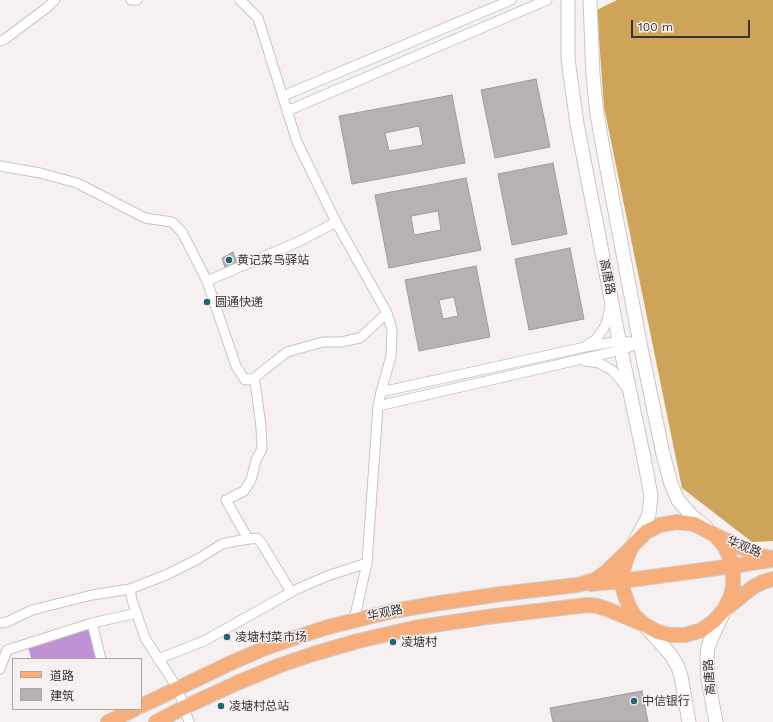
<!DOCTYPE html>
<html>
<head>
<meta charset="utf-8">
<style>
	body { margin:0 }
	#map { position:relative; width:773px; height:722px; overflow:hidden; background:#f6f0f0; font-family:"Work Sans","Noto Sans SC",sans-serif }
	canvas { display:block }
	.legend { position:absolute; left:12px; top:658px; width:130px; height:52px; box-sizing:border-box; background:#f6f0f0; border:1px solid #a9a5a5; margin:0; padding:5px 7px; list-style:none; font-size:12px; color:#363434 }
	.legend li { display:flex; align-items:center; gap:8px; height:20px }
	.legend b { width:20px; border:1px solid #a9a5a5 }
	.scale { position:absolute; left:631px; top:20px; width:119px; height:18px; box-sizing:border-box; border:2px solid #363434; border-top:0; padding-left:5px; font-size:12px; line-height:14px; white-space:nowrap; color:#363434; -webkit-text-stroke:3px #f6f0f0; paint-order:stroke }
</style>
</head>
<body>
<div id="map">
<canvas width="773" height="722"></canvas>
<ul class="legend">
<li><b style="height:5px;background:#f8ae7a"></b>道路</li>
<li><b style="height:11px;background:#b6b1b3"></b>建筑</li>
</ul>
<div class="scale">100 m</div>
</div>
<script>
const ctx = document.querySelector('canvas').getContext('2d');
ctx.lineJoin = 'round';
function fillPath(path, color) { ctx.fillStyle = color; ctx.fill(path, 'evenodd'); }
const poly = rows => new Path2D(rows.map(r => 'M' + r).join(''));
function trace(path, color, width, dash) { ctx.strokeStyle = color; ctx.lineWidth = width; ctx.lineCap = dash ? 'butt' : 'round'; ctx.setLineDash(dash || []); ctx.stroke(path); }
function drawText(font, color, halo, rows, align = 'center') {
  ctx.font = font + ' "Work Sans","Noto Sans SC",sans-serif'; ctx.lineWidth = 3; ctx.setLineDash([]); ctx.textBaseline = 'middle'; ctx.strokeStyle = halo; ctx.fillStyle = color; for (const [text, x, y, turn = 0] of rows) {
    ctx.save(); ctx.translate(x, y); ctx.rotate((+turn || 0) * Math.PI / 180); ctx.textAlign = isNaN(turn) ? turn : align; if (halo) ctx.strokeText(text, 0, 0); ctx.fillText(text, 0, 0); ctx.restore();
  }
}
const forest = poly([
	[617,0,773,0,773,541,752,542,682,488,604,107,597,10]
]);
const water = poly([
	[90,626,98,659,32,659,31,658,28,647]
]);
const building = poly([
	[536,79,550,147,495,158,481,90,536,79],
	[452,95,465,163,352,184,339,116,452,95],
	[419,126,423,145,389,151,385,133,419,126],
	[553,163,567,234,512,245,498,174,553,163],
	[466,178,481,250,389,268,375,195,466,178],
	[438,211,441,230,414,235,411,216,438,211],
	[570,248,584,319,529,330,515,259,570,248],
	[233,252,238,266,226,271,222,258,233,252],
	[476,266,490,337,419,351,405,280,476,266],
	[454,297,458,316,443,319,439,300,454,297],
	[642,691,648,722,553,722,550,708,642,691]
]);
const street = poly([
	[131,0,137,0],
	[240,0,258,18,297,142,336,222,387,313,392,330,391,356,381,392,378,406,367,563,354,620],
	[0,41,5,39,45,9,55,0],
	[283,96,511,0],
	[287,111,547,0],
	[0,166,40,173,77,183,145,218,172,222,182,232,207,281,236,366,245,380,254,378,256,389,261,427,262,449,256,460,251,480,244,491,226,500,248,539],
	[207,281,300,241,336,222],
	[586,346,596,339,604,328,607,321,610,305],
	[585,361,599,363,608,368,613,371,628,389],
	[254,378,287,352,323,342,341,342,360,338,387,313],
	[378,406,621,350,640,343,619,341,585,347,381,392],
	[0,623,7,622,32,610,92,595,130,589],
	[92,623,101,659],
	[158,659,204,641,295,590,327,576,367,563],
	[0,669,7,650,92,623,137,613],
	[189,722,178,689,145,638,132,600,130,589,166,575,198,559,222,544,236,541,257,538,262,544,291,592]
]);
const secondary = poly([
	[568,0,568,58,570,74,577,124,621,350,644,458,651,496,649,514,645,523,635,541],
	[590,0,593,75,597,114,603,148,640,343,663,454,671,484,678,500,693,517,706,527],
	[646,627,671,655,678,667,681,676,689,722],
	[716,722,708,679,707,658,708,647,712,637,723,614]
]);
const primary = poly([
	[715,535,725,547,730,558,733,569,733,587,730,598,724,610,714,621,702,630,685,635,670,635,658,632,645,625,639,620,633,614,629,606,624,593,622,585,622,576,625,563,631,548,635,543,646,532,660,525,677,522,694,524,715,535,728,541,736,545,749,551,760,556,773,558],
	[591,584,622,581,733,566,771,560],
	[728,607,753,587,763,582,773,579],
	[141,706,235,661,268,647,294,638,328,627,393,611,440,603,501,594,577,585,585,583,595,580,605,573,631,548],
	[108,722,135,709],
	[156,722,185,707,237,683,278,666,313,654,358,641,414,628,487,617,587,605,597,606,607,609,645,625]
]);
const markers = [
	[229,260,4,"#216577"],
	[207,302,4,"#216577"],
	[227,637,4,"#216577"],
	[393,642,4,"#216577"],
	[634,701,4,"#216577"],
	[221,706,4,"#216577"]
];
const poiNames = [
	["黄记菜鸟驿站",237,260],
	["圆通快递",215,302],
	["凌塘村菜市场",235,637],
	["凌塘村",401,642],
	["中信银行",642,701],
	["凌塘村总站",229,706]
];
const streetNames = [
	["高唐路",607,277,79],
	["华观路",744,547,23],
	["华观路",385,613,-12],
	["高唐路",710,677,-95]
];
fillPath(forest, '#cda459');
fillPath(water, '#be92d4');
fillPath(building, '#b6b1b3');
trace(building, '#a09b9e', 1);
trace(street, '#cac5c5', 11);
trace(secondary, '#cac5c5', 15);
trace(primary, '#cfcece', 16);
trace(street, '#fff', 9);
trace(secondary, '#fff', 13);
trace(primary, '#f8ae7a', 14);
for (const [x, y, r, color] of markers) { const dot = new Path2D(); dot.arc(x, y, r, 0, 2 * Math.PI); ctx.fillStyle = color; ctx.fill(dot); trace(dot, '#f6f0f0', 1.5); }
drawText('12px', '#363434', '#f6f0f0', poiNames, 'left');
drawText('12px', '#363434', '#f6f0f0', streetNames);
</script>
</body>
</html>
